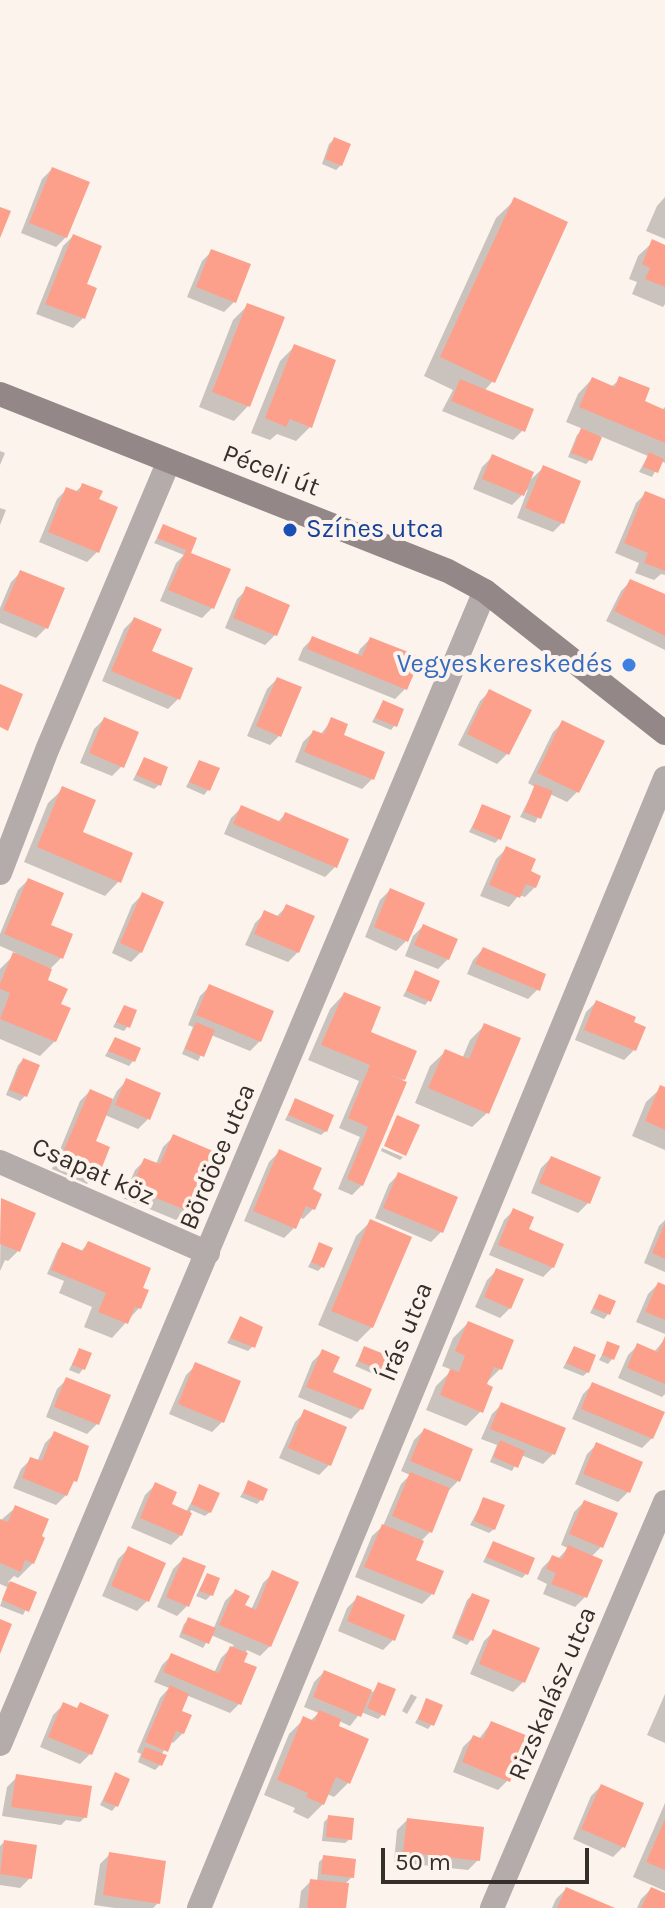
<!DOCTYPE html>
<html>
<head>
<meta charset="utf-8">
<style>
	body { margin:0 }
	#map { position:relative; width:665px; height:1908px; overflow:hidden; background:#fdf3ed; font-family:Karla,sans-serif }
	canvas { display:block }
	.scale { position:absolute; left:381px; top:1848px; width:208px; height:36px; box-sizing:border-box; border:4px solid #352f2a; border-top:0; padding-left:10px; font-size:24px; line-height:28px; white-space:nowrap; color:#352f2a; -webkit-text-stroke:6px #fdf3ed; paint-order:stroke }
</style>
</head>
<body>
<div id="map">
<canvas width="665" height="1908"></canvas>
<div class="scale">50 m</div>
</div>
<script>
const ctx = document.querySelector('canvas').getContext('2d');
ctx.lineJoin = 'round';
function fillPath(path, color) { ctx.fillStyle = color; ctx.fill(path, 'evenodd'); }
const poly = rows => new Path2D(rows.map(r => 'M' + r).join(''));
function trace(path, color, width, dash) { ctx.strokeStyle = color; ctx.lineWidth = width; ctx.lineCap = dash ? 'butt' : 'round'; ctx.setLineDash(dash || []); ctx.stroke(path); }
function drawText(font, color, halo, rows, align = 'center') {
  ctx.font = font + ' Karla,sans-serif'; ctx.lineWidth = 8; ctx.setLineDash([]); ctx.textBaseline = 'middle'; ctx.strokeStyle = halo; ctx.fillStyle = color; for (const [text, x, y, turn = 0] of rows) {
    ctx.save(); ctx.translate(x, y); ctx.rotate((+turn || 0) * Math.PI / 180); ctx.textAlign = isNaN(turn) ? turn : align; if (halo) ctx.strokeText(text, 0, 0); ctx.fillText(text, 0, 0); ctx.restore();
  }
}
const shadow = poly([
	[334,139,341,165,336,170,322,164,329,144],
	[52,169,66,237,56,247,21,233,42,179],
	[665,197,665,239,646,231,657,206],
	[515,200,493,381,484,391,523,430,513,440,442,411,453,390,424,376,496,218],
	[73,236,84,285,94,289,83,318,73,328,36,314,63,246],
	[653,242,665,247,665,304,663,307,632,294,637,282,629,279,638,256],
	[212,251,234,302,224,312,187,297,202,261],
	[248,305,248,406,234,421,199,407,233,320],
	[295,346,310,427,296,441,277,434,270,440,251,433,280,361],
	[592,379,611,387,620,379,642,402,662,410,665,407,665,463,661,461,652,477,639,472,648,456,600,436,590,460,586,464,568,457,577,435,583,429,566,422,578,394],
	[0,451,5,453,0,465],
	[492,457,527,483,543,468,563,522,553,532,517,518,528,489,512,505,473,489,482,467],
	[83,485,97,500,97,552,87,562,39,542,57,499,67,489,75,492],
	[646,493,665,501,665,575,661,574,654,580,635,573,639,563,615,553,636,503],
	[0,508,6,510,0,525],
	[164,526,190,551,212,608,202,618,160,601,176,563,184,555,154,543],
	[21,572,46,628,36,638,0,623,0,608,11,582],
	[631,581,665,597,665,650,606,621,621,591],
	[247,589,275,635,265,645,225,628,237,599],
	[134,619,150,652,178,699,168,709,102,681,124,629],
	[313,638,357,656,360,649,370,639,405,689,395,699,298,660,303,648],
	[277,679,280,735,270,745,247,736,267,689],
	[490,691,507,754,497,764,458,745,480,701],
	[383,702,395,725,391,730,372,722],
	[104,719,122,766,112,776,80,763,94,729],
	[332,720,341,736,382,753,372,779,362,789,295,762,303,742,313,732,320,735],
	[563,722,602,741,577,792,567,802,550,794,535,823,520,817,535,787,528,783,553,732],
	[144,759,159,785,154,789,133,780],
	[199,762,208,790,204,795,186,787],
	[63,789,80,833,119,881,105,896,24,862,48,803],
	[483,806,499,839,495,843,469,832],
	[241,808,277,823,285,814,335,867,325,877,224,834,231,818],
	[506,849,528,873,535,887,525,897,519,895,509,907,480,896,496,859],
	[28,880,61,958,50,969,45,981,59,1005,55,1041,40,1056,0,1039,0,969,16,953,0,946,0,934,18,890],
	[390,890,406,941,396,951,365,937,380,900],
	[142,895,141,952,131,962,112,953,132,905],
	[287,906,298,952,288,962,245,945,255,923,265,913,276,917],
	[423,926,448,959,438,969,405,956,413,936],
	[483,949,538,989,528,999,467,974,473,960],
	[416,973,429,1000,425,1005,403,996],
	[210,986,260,1041,250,1051,211,1035,198,1061,182,1054,193,1027,188,1025,200,996],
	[344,994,369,1033,403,1079,362,1185,352,1195,338,1189,360,1137,339,1128,359,1081,308,1060,330,1009],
	[596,1002,634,1050,624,1060,575,1040,586,1012],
	[124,1007,128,1026,124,1031,113,1027],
	[485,1025,487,1113,472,1127,415,1103,430,1066,445,1052,462,1059,470,1040],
	[115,1039,133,1061,129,1066,105,1056],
	[23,1060,25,1096,20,1101,6,1095,18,1065],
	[127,1080,148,1119,138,1129,105,1115,93,1142,108,1148,97,1174,87,1184,52,1169,80,1101,90,1091,112,1101,117,1091],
	[661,1088,665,1089,665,1150,632,1136,646,1102],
	[295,1101,326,1131,321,1135,285,1120],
	[173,1137,186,1210,176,1220,123,1198,135,1170,145,1160,156,1164,163,1147],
	[382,1148,403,1157,400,1160,381,1151],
	[279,1152,310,1190,319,1195,313,1209,303,1219,299,1217,294,1228,284,1238,244,1221,269,1162],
	[551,1158,588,1203,578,1213,531,1193,541,1168],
	[399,1174,441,1232,431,1242,375,1218,389,1184],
	[1,1200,18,1251,8,1261,5,1260,0,1271],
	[514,1210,553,1267,543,1277,489,1255,504,1220],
	[665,1220,665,1272,644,1263,659,1226],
	[371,1221,372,1327,357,1342,318,1325,356,1236],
	[88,1244,140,1289,139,1308,112,1338,84,1327,92,1307,59,1293,64,1281,47,1274,58,1249,62,1245,80,1252],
	[320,1245,322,1267,318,1271,308,1267],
	[497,1270,510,1308,500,1318,475,1307,487,1280],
	[658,1284,665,1287,665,1334,636,1322,648,1294],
	[599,1296,608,1314,604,1319,590,1313],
	[240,1319,253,1346,248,1351,227,1343],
	[468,1323,500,1369,484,1385,481,1411,466,1426,426,1410,436,1386,452,1370,442,1366,453,1338],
	[665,1339,665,1394,662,1397,618,1378,628,1355,638,1345,654,1352],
	[608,1344,612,1359,608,1364,599,1360],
	[365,1348,381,1370,376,1375,355,1366],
	[574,1348,588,1372,583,1376,563,1368],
	[79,1350,83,1369,79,1374,69,1370],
	[322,1352,331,1373,370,1390,361,1409,351,1419,298,1397,312,1362],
	[196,1365,222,1422,212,1432,169,1414,186,1375],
	[67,1379,109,1396,97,1424,87,1434,46,1417,57,1389],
	[593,1384,652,1438,642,1448,572,1419,583,1394],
	[502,1404,553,1454,543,1464,521,1455,512,1471,490,1462,497,1445,481,1439,492,1414],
	[305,1412,329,1465,319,1475,279,1458,295,1422],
	[424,1430,458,1481,448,1491,430,1532,422,1540,414,1561,432,1594,422,1604,355,1577,372,1536,383,1526,401,1484,410,1475,401,1471,414,1440],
	[55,1433,66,1495,56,1505,13,1488,21,1469,31,1459,37,1462,45,1443],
	[597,1444,628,1492,618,1502,575,1484,587,1454],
	[249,1483,261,1500,257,1504,240,1497],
	[155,1485,170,1505,186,1512,200,1487,210,1512,205,1516,191,1510,181,1535,171,1545,131,1528,145,1495],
	[484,1499,494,1529,489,1533,470,1525],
	[584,1502,601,1547,591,1557,585,1597,575,1607,543,1594,547,1584,537,1579,542,1568,552,1558,557,1560,568,1548,561,1545,574,1512],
	[16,1507,33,1563,18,1578,14,1576,8,1582,34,1593,23,1615,0,1606,7,1587,0,1584,0,1521],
	[493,1543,526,1574,522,1578,483,1562],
	[128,1549,147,1601,137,1611,102,1596,118,1559],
	[183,1559,187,1606,177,1616,157,1607,173,1569],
	[273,1573,270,1646,260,1656,247,1650,242,1663,240,1703,230,1713,186,1695,179,1712,183,1733,173,1743,170,1741,161,1755,164,1756,160,1765,155,1770,138,1762,141,1754,137,1752,160,1698,169,1688,154,1682,162,1665,172,1655,214,1673,221,1658,234,1645,211,1635,203,1648,179,1637,184,1624,189,1619,213,1630,225,1601,235,1591,243,1606,251,1610,263,1583],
	[207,1575,211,1595,206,1600,196,1596],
	[472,1595,471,1640,467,1645,452,1638,467,1600],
	[357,1598,393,1640,383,1650,338,1631,347,1608],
	[494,1631,523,1682,513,1692,470,1674,484,1641],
	[324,1672,373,1692,379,1684,383,1714,378,1719,361,1712,350,1726,339,1721,336,1727,349,1782,334,1797,327,1794,323,1804,308,1819,293,1812,295,1808,264,1795,289,1734,304,1719,310,1721,319,1713,304,1707,314,1682],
	[411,1694,417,1697,407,1714,402,1711],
	[665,1694,665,1743,647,1735],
	[427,1701,432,1724,428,1729,415,1723],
	[63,1705,106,1716,90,1754,80,1764,40,1747,53,1715],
	[491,1723,508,1780,498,1790,453,1772,463,1747,473,1737,479,1739],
	[115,1775,116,1806,112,1811,100,1805],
	[17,1777,85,1817,80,1822,66,1820,61,1825,2,1816,7,1787],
	[601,1786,623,1847,613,1857,573,1839,591,1796],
	[665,1803,665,1891,633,1877],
	[329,1817,350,1839,345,1843,322,1841,324,1822],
	[407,1820,478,1860,468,1870,394,1862,397,1830],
	[4,1842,30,1878,20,1888,0,1885,0,1846],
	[110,1854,158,1903,153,1908,115,1908,94,1905,100,1864],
	[324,1857,352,1877,344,1885,344,1908,299,1908,301,1891,311,1881,317,1882,319,1862],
	[566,1889,610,1908,552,1908,556,1899],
	[651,1889,665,1896,665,1908,637,1908,641,1899]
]);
const building = poly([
	[334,137,351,144,342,166,325,159],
	[52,167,90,182,67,238,29,223],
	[514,197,568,222,495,383,440,357],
	[0,207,11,211,0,238],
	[73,234,102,246,87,284,97,288,85,319,45,304],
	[652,239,665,245,665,287,645,279,650,268,642,264],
	[211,249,251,264,236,303,196,287],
	[247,303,285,317,250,407,212,392],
	[294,344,336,360,312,428,290,419,286,427,265,418],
	[619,376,650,388,645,401,665,410,665,443,579,407,592,377,615,387],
	[460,379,534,409,525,432,451,401],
	[581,428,602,437,592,461,571,453],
	[649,452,664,459,658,473,643,467],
	[492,454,534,472,524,496,482,479],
	[543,465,581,481,564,524,525,508],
	[82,483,103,491,99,499,118,507,99,553,48,532,66,487,79,492],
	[645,491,665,499,665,571,644,563,648,553,624,543],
	[163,524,197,538,191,553,231,569,214,609,168,590,186,550,157,538],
	[20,570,65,588,48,629,3,610],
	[630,579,665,594,665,636,614,611],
	[246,586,290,605,277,636,233,618],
	[134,617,162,629,152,651,193,668,180,700,111,671],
	[312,636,362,656,370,637,421,657,407,690,307,649],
	[277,677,302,687,281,737,256,726],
	[0,684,23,694,8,731,0,727],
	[489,689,532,710,509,755,467,734],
	[383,700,404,709,397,727,375,718],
	[104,717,139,732,124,768,89,753],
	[331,717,348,724,344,735,385,752,374,780,304,752,313,730,324,734],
	[562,720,605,741,579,793,537,773],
	[144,757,168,767,161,786,136,775],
	[199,760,220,768,210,791,189,782],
	[535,784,553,791,541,819,524,812],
	[62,786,96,800,83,832,133,853,121,883,37,847],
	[482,804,511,816,501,840,472,828],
	[241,805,281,822,285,812,349,839,337,868,233,824],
	[506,846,536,859,531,871,541,876,536,888,526,884,520,898,489,885],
	[28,878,64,893,51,925,73,934,63,959,4,934],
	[390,888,425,903,408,942,374,927],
	[142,892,164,902,142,953,120,943],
	[286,904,315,916,299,953,254,934,264,910,280,917],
	[423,924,458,939,449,960,414,945],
	[483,947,546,974,540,991,475,964],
	[13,952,52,969,48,980,68,989,61,1004,71,1008,56,1042,0,1019,10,993,0,989,0,984],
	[415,970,440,981,431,1002,406,991],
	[209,984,274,1011,261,1042,196,1015],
	[344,992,381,1007,371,1032,417,1051,405,1080,387,1074,407,1082,363,1186,347,1179,368,1127,348,1118,370,1065,321,1045],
	[596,1000,636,1017,634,1022,646,1027,636,1051,584,1030],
	[124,1005,137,1010,130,1028,116,1022],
	[196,1022,215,1030,204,1057,185,1049],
	[484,1023,521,1038,489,1114,428,1088,445,1049,469,1059],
	[115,1037,141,1048,135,1062,108,1051],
	[23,1058,40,1065,27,1097,9,1090],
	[126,1078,161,1093,150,1120,115,1105],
	[660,1085,665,1087,665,1130,645,1121],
	[90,1089,113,1099,96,1141,110,1147,99,1175,60,1159],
	[295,1098,334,1115,327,1132,288,1115],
	[397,1115,420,1125,406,1156,384,1146],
	[173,1134,213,1151,188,1211,131,1188,144,1158,160,1164],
	[279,1149,322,1168,313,1189,322,1194,315,1210,306,1206,296,1229,253,1211],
	[551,1156,601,1177,590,1204,539,1183],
	[398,1172,458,1197,443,1233,383,1208],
	[1,1198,36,1213,20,1252,0,1244],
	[513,1208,534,1217,529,1229,564,1244,554,1268,498,1245],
	[370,1219,412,1237,373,1328,331,1311],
	[665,1223,665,1259,652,1253],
	[88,1241,151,1268,143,1288,149,1290,141,1309,135,1307,128,1324,98,1312,106,1293,51,1270,62,1242,83,1251],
	[319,1242,333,1248,324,1268,311,1262],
	[496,1268,524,1279,511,1309,484,1297],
	[658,1282,665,1285,665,1320,645,1312],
	[599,1294,616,1301,610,1315,593,1308],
	[240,1316,263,1327,255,1348,230,1338],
	[468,1321,514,1340,502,1370,494,1367,487,1384,493,1387,483,1413,440,1395,450,1369,459,1372,465,1356,455,1351],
	[665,1336,665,1384,627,1368,637,1343,658,1352],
	[607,1341,620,1346,614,1360,602,1355],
	[364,1346,389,1356,382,1371,358,1361],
	[574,1346,596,1355,589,1373,566,1363],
	[79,1348,92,1353,85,1370,72,1365],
	[322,1349,340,1357,333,1372,372,1389,363,1410,306,1387],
	[195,1362,241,1381,224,1423,178,1404],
	[66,1377,111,1395,99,1425,54,1407],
	[592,1382,665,1412,653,1439,581,1409],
	[501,1402,566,1428,555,1455,490,1429],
	[304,1409,347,1427,331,1466,288,1448],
	[424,1428,473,1449,460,1482,410,1461],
	[54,1431,89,1446,77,1482,74,1481,67,1496,22,1478,30,1457,42,1461],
	[500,1440,525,1451,518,1468,493,1457],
	[596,1442,643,1462,630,1493,583,1474],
	[410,1472,450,1488,432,1533,392,1516],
	[248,1480,268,1489,263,1501,243,1493],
	[155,1482,177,1492,172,1504,192,1513,182,1536,140,1518],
	[199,1484,220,1493,211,1513,191,1504],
	[483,1497,505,1505,495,1530,474,1521],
	[584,1500,618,1513,603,1548,569,1534],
	[15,1505,49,1519,42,1536,45,1538,34,1564,25,1560,21,1572,0,1563,0,1519,8,1522],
	[382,1524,424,1541,416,1560,444,1571,434,1595,364,1567],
	[493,1541,535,1558,528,1575,486,1557],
	[568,1545,603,1560,587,1598,551,1584,556,1573,546,1569,552,1555,562,1559],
	[128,1546,166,1563,149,1602,111,1586],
	[183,1557,206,1566,189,1607,166,1597],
	[272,1570,299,1582,271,1647,219,1625,235,1589,250,1596,245,1605,256,1610],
	[207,1573,220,1578,213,1596,199,1591],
	[10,1581,37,1592,29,1612,2,1600],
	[472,1593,490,1600,473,1641,455,1634],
	[357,1595,405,1615,395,1641,347,1621],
	[188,1617,216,1628,209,1644,182,1633],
	[0,1619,12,1624,0,1654],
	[493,1629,540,1648,525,1683,479,1664],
	[230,1646,248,1653,244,1662,257,1667,241,1705,163,1672,171,1653,219,1673],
	[324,1670,372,1690,361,1717,313,1697],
	[378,1682,396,1689,385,1716,367,1708],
	[170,1685,189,1694,182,1711,192,1715,184,1734,176,1731,168,1752,145,1742],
	[426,1698,443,1705,434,1726,418,1719],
	[63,1702,77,1708,80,1702,109,1715,92,1755,48,1737],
	[319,1710,341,1719,339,1726,369,1739,350,1784,336,1777,324,1805,306,1797,308,1793,277,1780,303,1716,314,1721],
	[491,1721,528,1736,510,1782,462,1762,473,1735,483,1739],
	[145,1747,167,1755,162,1766,141,1757],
	[115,1772,130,1779,118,1807,103,1801],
	[16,1774,92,1786,87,1818,11,1807],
	[601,1784,644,1803,625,1848,581,1829],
	[328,1815,354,1818,352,1840,326,1837],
	[407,1818,484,1827,480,1861,403,1852],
	[665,1819,665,1870,646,1862],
	[4,1840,37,1845,32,1879,0,1874],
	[109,1852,166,1861,160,1904,103,1895],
	[323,1855,356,1859,354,1878,321,1874],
	[310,1879,349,1883,346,1908,307,1908],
	[566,1887,615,1908,557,1908],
	[651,1887,665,1893,665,1908,641,1908]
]);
const street = poly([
	[0,873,47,750,169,461],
	[0,1162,208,1253],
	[0,1744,485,591],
	[199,1908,665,778],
	[492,1908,665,1502]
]);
const secondary = poly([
	[0,394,448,571,485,591,665,733]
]);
const markers = [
	[290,530,8,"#1a4fb4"],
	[629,665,8,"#3f7fe0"]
];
const streetNames = [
	["Péceli út",271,471,21],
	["Bördöce utca",218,1157,-67],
	["Csapat köz",93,1172,24],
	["Írás utca",406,1332,-68],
	["Rizskalász utca",553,1694,-67]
];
const transitNames = [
	["Színes utca",306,530]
];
const shopNames = [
	["Vegyeskereskedés",613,665]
];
fillPath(shadow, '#0003');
fillPath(building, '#fca08c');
trace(street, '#b4abab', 24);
trace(secondary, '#948788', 24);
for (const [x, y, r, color] of markers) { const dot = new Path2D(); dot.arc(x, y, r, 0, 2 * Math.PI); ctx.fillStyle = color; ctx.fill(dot); trace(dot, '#fdf3ed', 3); }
drawText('26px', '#352f2a', '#fdf3ed', streetNames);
drawText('26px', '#164399', '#fdf3ed', transitNames, 'left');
drawText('26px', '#366cbe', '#fdf3ed', shopNames, 'right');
</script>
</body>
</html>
